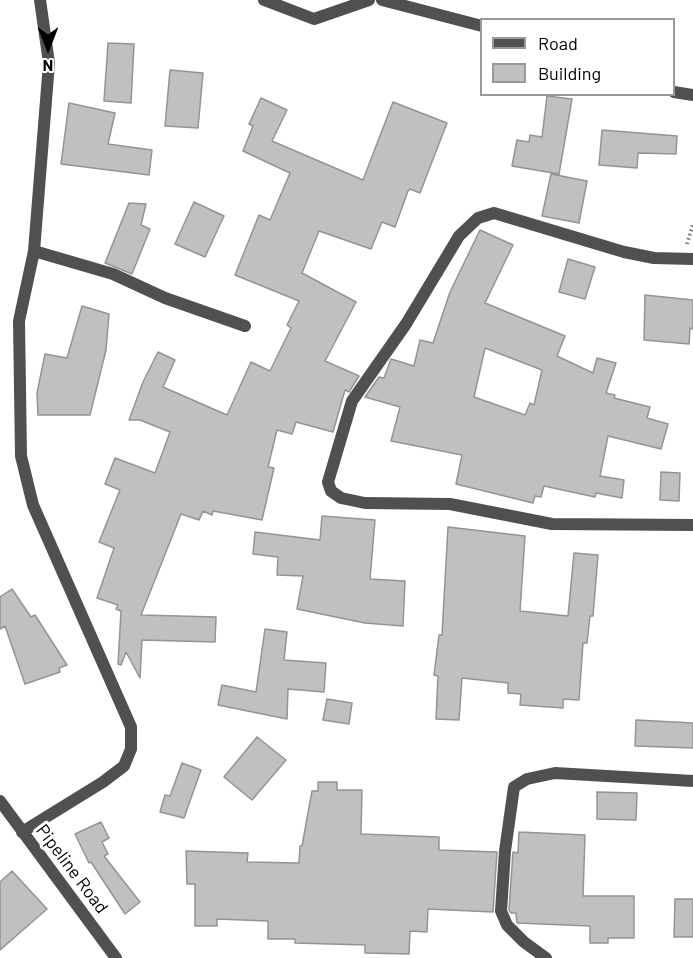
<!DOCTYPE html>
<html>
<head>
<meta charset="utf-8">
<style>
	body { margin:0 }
	#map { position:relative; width:693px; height:958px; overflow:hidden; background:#fff; font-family:Barlow,sans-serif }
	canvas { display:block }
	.legend { position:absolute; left:480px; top:18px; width:195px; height:78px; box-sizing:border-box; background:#fff; border:2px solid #999; margin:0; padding:8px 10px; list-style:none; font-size:18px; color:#000 }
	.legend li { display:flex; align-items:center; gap:12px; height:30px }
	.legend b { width:30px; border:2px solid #999 }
	.north { position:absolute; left:18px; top:18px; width:60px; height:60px; -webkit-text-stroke:4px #fff; paint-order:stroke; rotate:180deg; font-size:16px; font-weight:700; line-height:24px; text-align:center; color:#000 }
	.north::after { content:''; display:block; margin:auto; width:21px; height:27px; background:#000; clip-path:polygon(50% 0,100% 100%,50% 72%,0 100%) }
</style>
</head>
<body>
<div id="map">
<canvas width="693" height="958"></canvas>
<ul class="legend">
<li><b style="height:8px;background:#505050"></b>Road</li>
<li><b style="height:16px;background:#c0c0c0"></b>Building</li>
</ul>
<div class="north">N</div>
</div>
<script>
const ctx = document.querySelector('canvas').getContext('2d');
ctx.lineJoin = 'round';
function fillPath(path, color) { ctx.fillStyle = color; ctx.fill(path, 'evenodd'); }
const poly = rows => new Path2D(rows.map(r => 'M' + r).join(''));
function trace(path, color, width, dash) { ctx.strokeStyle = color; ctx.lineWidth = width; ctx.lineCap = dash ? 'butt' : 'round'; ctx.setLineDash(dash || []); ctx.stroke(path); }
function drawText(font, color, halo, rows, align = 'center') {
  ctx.font = font + ' Barlow,sans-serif'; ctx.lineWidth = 6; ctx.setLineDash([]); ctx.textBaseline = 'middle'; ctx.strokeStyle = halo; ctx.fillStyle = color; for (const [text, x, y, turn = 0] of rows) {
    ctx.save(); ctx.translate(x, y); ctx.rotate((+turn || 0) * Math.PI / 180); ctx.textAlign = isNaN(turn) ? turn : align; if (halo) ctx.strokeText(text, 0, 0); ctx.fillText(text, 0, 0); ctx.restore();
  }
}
const building = poly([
	[108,43,134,44,131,103,104,101,108,43],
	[170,70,203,73,198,128,165,126,170,70],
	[547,96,572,99,559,174,512,166,517,140,529,142,530,135,542,137,547,96],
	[261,98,287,110,272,141,363,180,393,102,447,123,420,193,410,189,408,191,395,227,382,222,371,249,319,231,302,273,356,302,325,361,359,376,349,392,345,390,333,432,296,422,292,434,277,430,268,467,274,468,262,520,213,511,212,515,203,511,199,520,181,514,141,615,216,617,215,642,142,640,140,678,126,652,121,665,118,664,121,611,116,609,118,605,97,598,114,548,99,542,120,490,105,484,115,458,155,473,170,432,140,420,129,420,143,382,158,352,175,360,163,387,227,415,251,362,270,371,291,328,287,325,299,301,235,275,259,215,270,220,290,173,243,151,253,126,249,124,261,98],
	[69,103,115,113,108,144,152,150,149,175,61,164,69,103],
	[602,130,677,136,676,154,638,153,637,168,599,165,602,130],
	[551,174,587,181,579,223,542,216,551,174],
	[194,202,224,216,205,257,175,244,194,202],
	[129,203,146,204,141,225,150,229,132,274,105,263,129,203],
	[480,230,513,245,485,303,565,336,557,356,593,373,597,358,616,363,606,393,615,395,614,398,650,407,647,418,668,424,661,449,608,436,600,476,624,480,622,498,596,493,595,497,544,486,541,497,535,496,533,503,456,484,462,455,391,441,400,407,365,397,379,377,384,378,391,359,414,366,420,340,433,343,450,292,480,230],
	[485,348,542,370,534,405,530,403,525,415,474,397,485,348],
	[568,259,595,267,585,299,559,292,568,259],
	[645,295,693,300,693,329,690,328,689,344,644,340,645,295],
	[82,306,109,314,106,350,90,415,38,415,37,393,45,354,67,358,82,306],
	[661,472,680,473,679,501,660,500,661,472],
	[322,516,375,520,370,579,405,581,403,626,365,623,297,609,303,576,277,575,278,557,253,554,255,532,320,540,322,516],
	[448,527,525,536,520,611,568,616,574,553,598,555,593,616,590,616,587,643,583,643,579,700,563,699,563,708,520,705,521,694,508,693,508,683,462,678,459,720,436,719,438,676,434,675,439,635,442,635,448,527],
	[12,589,31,617,35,615,67,665,59,668,60,672,25,684,5,626,0,629,0,597,12,589],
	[265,629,287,632,284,660,326,663,324,692,288,689,287,719,218,705,222,685,256,692,265,629],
	[327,699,352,703,349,724,323,720,327,699],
	[636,720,693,723,693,748,635,746,636,720],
	[257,737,286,760,252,800,224,777,257,737],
	[182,763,201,770,184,818,160,812,165,795,170,796,182,763],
	[318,782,337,782,337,790,362,790,361,834,439,837,439,850,497,852,493,912,428,909,427,932,410,931,409,954,365,953,365,945,295,943,295,939,268,939,268,921,217,919,217,926,195,926,195,884,187,884,186,851,248,853,247,862,299,863,300,846,302,846,312,791,318,791,318,782],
	[597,792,637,793,636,820,597,819,597,792],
	[101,822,109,838,102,842,108,854,104,856,140,902,125,914,91,862,89,863,75,834,101,822],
	[519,832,585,835,583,896,634,896,634,938,608,938,608,943,590,943,590,926,517,923,516,913,511,913,509,910,513,852,518,853,519,832],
	[12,871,47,909,0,950,0,882,12,871],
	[675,899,693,899,693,937,674,937,675,899]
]);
const path = poly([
	[687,244,693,224]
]);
const minor = poly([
	[264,0,314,19,369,0],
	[382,0,482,26],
	[674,92,693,95],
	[34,251,113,274,165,298,245,326],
	[693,259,654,258,624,252,494,213,478,218,459,236,406,324,352,401,328,482,331,491,341,498,365,503,450,504,552,524,693,525],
	[22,832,103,782,124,766,131,749,131,727,33,505,21,456,19,321,34,251,49,63,40,0],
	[546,958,524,942,507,925,501,911,505,851,514,787,527,779,555,773,693,781]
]);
const tertiary = poly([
	[0,801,116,958]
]);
const streetNames = [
	["Pipeline Road",72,869,53]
];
fillPath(building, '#c0c0c0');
trace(building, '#949494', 1.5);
trace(path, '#727272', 4, [1.5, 3]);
trace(minor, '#505050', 12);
trace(tertiary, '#505050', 12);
drawText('18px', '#000', '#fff', streetNames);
</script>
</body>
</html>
